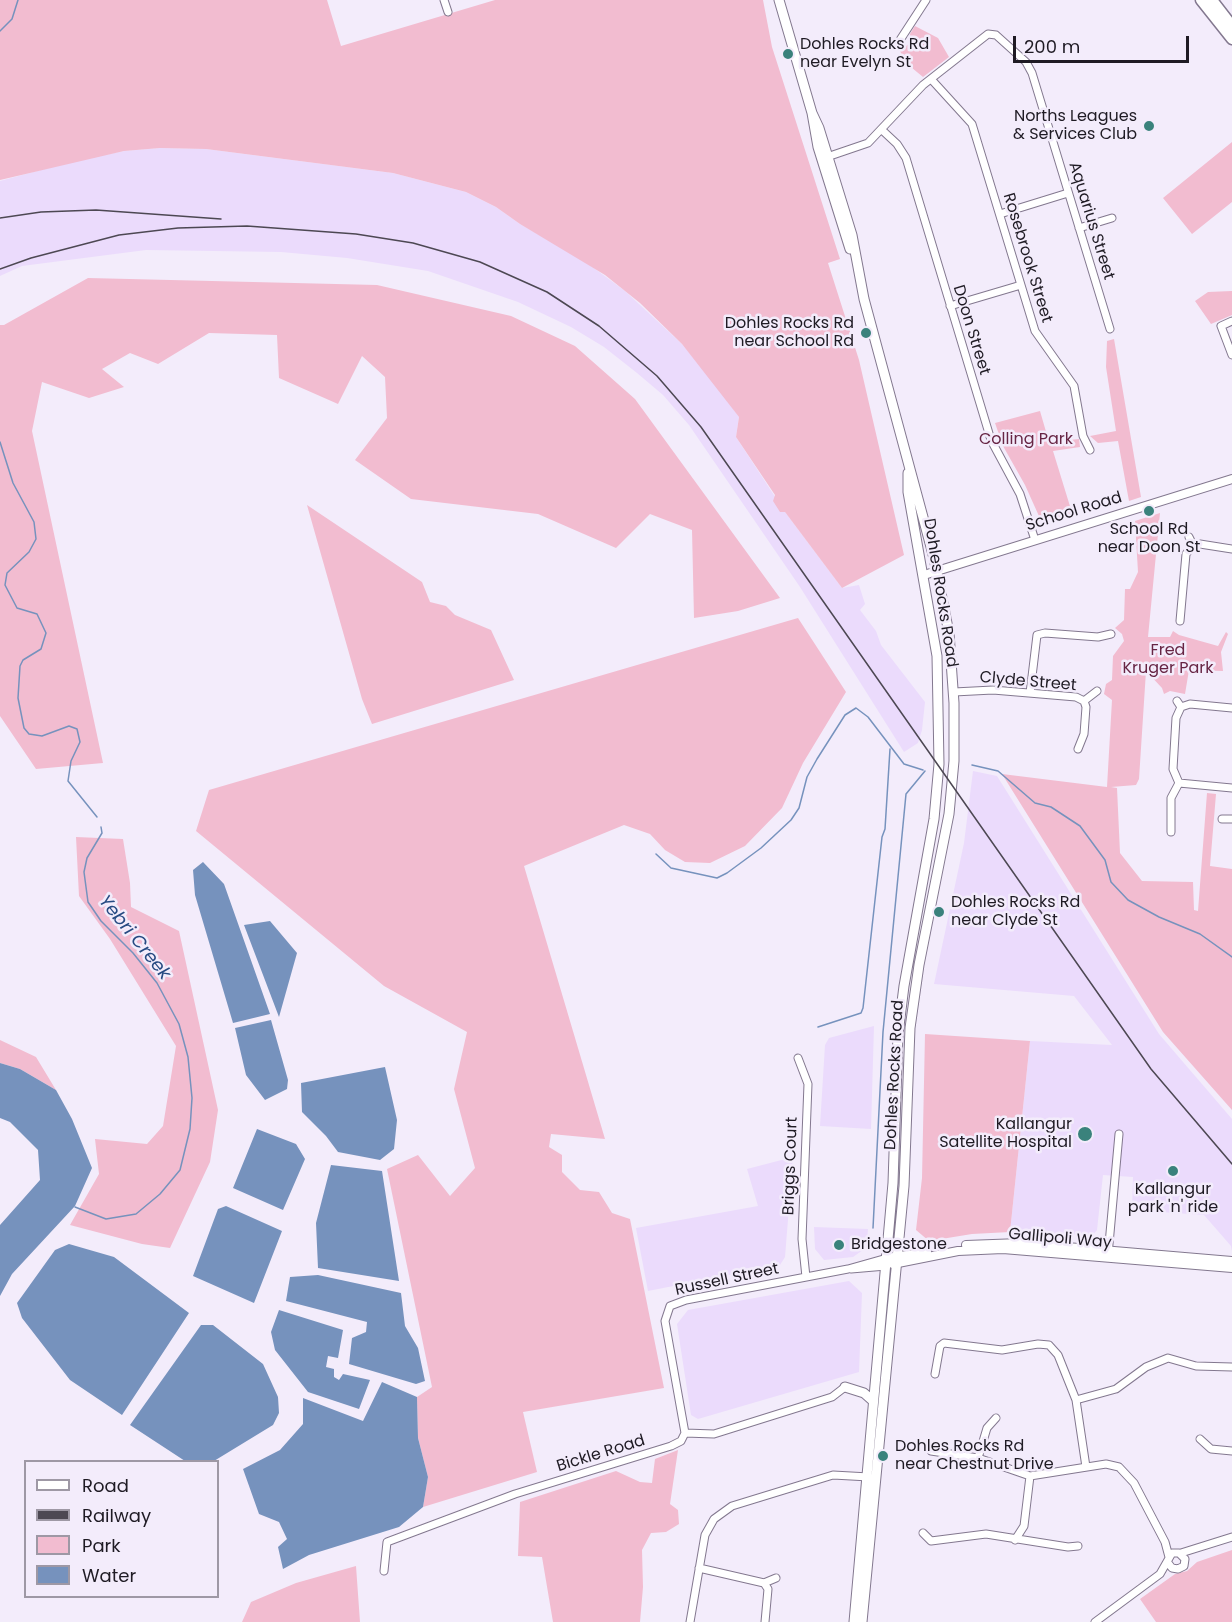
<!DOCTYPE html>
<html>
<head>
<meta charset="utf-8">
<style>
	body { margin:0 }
	#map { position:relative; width:1232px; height:1622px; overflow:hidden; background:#f3ecfb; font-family:Poppins,sans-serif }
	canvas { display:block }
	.legend { position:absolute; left:24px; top:1460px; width:195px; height:138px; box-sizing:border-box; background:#f3ecfb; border:2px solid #9e98a5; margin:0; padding:8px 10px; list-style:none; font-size:18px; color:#1f1b24 }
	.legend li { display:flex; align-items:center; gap:12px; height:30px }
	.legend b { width:30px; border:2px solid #9e98a5 }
	.scale { position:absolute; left:1013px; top:36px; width:176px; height:27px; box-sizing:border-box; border:3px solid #1f1b24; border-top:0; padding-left:8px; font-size:18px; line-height:21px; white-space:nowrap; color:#1f1b24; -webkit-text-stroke:4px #f3ecfb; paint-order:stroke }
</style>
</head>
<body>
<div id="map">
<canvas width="1232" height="1622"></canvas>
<ul class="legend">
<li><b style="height:8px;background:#fff"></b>Road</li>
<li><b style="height:8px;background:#4d4853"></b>Railway</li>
<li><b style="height:16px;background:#f2bcd0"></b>Park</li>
<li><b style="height:16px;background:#7692bd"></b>Water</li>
</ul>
<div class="scale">200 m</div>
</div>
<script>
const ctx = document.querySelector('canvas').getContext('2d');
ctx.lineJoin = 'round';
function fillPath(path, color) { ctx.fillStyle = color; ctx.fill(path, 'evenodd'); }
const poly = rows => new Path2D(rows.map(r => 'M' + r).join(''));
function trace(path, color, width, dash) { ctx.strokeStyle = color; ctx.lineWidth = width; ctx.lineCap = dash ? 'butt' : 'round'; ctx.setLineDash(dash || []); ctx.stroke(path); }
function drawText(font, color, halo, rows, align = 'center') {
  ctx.font = font + ' Poppins,sans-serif'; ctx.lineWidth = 5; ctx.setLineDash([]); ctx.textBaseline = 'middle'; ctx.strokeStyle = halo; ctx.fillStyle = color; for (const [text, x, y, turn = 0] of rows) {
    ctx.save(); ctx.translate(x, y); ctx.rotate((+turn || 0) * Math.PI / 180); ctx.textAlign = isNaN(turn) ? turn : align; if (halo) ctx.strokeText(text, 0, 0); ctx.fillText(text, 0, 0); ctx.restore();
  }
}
const built = poly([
	[160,148,206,149,393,173,466,192,496,207,520,224,583,260,625,291,682,344,718,387,739,417,736,437,785,512,842,588,859,585,865,604,860,610,876,631,881,645,925,702,922,730,918,743,904,752,800,587,689,425,663,395,637,373,604,347,571,327,518,302,428,271,347,258,281,252,146,250,22,266,0,276,0,181,70,162,124,151],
	[973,771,997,776,1159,1034,1232,1119,1232,1251,1231,1246,1204,1215,1132,1210,1133,1177,1103,1175,1097,1230,1093,1235,1010,1232,1030,1041,1112,1045,1074,996,934,984,964,843],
	[874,1026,871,1129,820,1126,825,1045,829,1038],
	[793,1157,785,1257,780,1265,648,1291,636,1228,758,1206,747,1169],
	[814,1227,868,1229,867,1241,863,1250,853,1257,824,1260,815,1249],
	[849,1281,862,1293,859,1372,698,1419,691,1415,677,1324,688,1310]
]);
const green = poly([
	[0,0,327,0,341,46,495,0,763,0,772,47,840,259,828,263,859,360,904,555,842,588,785,512,780,512,773,501,775,495,736,437,739,417,682,344,640,303,605,275,520,224,496,207,466,192,393,173,206,149,160,148,124,151,0,180],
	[915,26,938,38,949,57,923,77,906,63,900,51,911,42,910,34],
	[1232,142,1232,202,1192,234,1163,198],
	[88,278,377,285,511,316,575,346,635,399,780,598,738,611,694,618,692,530,650,514,616,548,538,514,411,499,355,460,387,418,385,377,362,356,338,404,279,378,277,335,209,333,158,364,130,353,102,369,124,387,89,398,42,382,32,431,103,763,36,769,0,716,0,325,4,325],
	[1232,291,1232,315,1211,324,1195,301,1208,292],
	[1114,339,1141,497,1129,501,1118,441,1098,443,1090,436,1116,431,1106,367,1107,341],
	[1040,411,1049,442,1079,439,1080,447,1053,451,1073,516,1043,525,1025,485,1003,446,995,423],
	[307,505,422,582,430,602,446,606,455,615,491,630,514,680,372,724,362,699],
	[1160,513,1148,637,1170,637,1173,631,1179,635,1218,646,1226,632,1228,634,1221,652,1223,671,1189,670,1185,694,1170,691,1164,694,1162,688,1146,671,1139,779,1136,785,1111,787,1117,788,1120,853,1142,881,1193,882,1194,910,1198,911,1207,793,1216,794,1210,866,1232,869,1232,1110,1163,1032,1002,774,1107,787,1112,700,1104,694,1106,684,1112,680,1113,656,1124,641,1122,634,1115,628,1124,620,1125,589,1130,589,1138,572,1135,521],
	[798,618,846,692,803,763,782,808,745,846,710,863,685,862,665,850,650,834,624,825,524,866,605,1139,551,1134,549,1147,562,1155,562,1172,580,1190,599,1192,612,1213,630,1219,664,1388,523,1412,537,1472,423,1507,428,1477,418,1438,417,1397,432,1387,387,1169,418,1155,450,1196,475,1168,454,1089,467,1032,384,986,196,831,209,790],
	[76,837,123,839,130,883,131,907,179,931,218,1110,210,1162,170,1248,142,1244,70,1225,99,1174,95,1139,147,1144,163,1126,176,1046,110,939,79,896],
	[925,1034,1030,1041,1010,1232,972,1234,929,1241,916,1230,922,1178],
	[0,1040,36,1057,56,1090,20,1069,0,1063],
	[678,1450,670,1504,678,1510,679,1524,666,1532,651,1533,642,1550,643,1587,640,1622,553,1622,542,1557,518,1556,520,1502,616,1471,640,1482,652,1483,655,1459],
	[1232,1550,1232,1622,1156,1622,1140,1599,1175,1574,1187,1571,1197,1562],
	[356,1566,360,1622,242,1622,251,1602,296,1583]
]);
const water = poly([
	[203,862,224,884,270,1014,233,1023,195,895,193,870],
	[270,921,297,953,279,1017,244,925],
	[271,1020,288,1080,287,1089,265,1100,246,1075,235,1028],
	[0,1063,20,1069,56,1090,72,1119,92,1168,75,1206,12,1274,0,1296,0,1225,40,1180,38,1150,10,1122,0,1118],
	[385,1067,397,1120,394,1149,380,1160,338,1152,326,1136,302,1112,301,1083],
	[257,1129,296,1144,305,1159,283,1210,233,1188],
	[331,1165,382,1171,399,1281,318,1268,316,1223],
	[226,1206,282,1231,254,1303,193,1276,218,1209],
	[69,1244,114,1257,189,1313,122,1415,70,1380,22,1318,17,1303,55,1250],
	[318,1275,401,1293,405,1326,418,1348,425,1381,416,1384,349,1364,352,1338,366,1332,367,1322,286,1301,290,1277],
	[279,1310,343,1330,338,1358,328,1356,326,1367,334,1369,334,1377,339,1380,343,1374,370,1380,359,1409,308,1392,275,1350,271,1332],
	[201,1325,213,1325,263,1364,278,1397,279,1413,273,1425,214,1461,185,1461,130,1425],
	[382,1382,417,1397,418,1438,428,1477,423,1507,399,1527,309,1555,283,1569,278,1547,287,1539,279,1522,259,1514,243,1469,280,1450,303,1424,303,1398,363,1421]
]);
const stream = poly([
	[0,31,12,19,18,0],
	[0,442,13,483,34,522,36,539,29,552,7,573,5,585,17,608,37,614,46,633,41,649,23,660,20,666,18,698,24,728,29,734,42,736,69,726,77,729,80,742,71,761,68,781,97,817],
	[972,765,998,771,1035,803,1051,807,1080,826,1105,860,1111,882,1128,900,1159,917,1200,934,1232,957],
	[656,854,671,868,717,878,727,873,761,848,791,820,799,808,807,777,817,759,845,715,856,708,868,717,904,764,923,770],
	[818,1027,861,1013,863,1008,882,837,885,829,890,749],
	[75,1207,106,1219,136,1214,160,1194,180,1170,190,1129,192,1098,188,1057,179,1024,157,983,133,953,101,921,88,902,84,872,87,858,102,833,101,827],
	[873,1228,883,1032,906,794,925,771]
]);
const minor = poly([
	[444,0,448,12],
	[900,40,926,0],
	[931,79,972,124,1035,331,1074,386,1083,436,1090,450],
	[882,130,897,144,906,158,991,440,1020,494,1035,540],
	[824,158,868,143,923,85,988,34,996,35,1026,62,1032,73,1110,329],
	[1000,214,1068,193],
	[1079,228,1112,218],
	[950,306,1021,285],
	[1232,321,1221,326,1232,355],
	[1189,537,1193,545,1200,544,1232,549],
	[1180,621,1186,554,1193,545],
	[954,692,993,690,1076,697,1084,701,1097,691],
	[1030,693,1037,635,1045,633,1098,637,1111,634],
	[1177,701,1181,707,1176,718,1173,769,1179,783],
	[1181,707,1190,704,1232,708],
	[1078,749,1084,734,1086,707,1084,701],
	[1179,783,1232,788],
	[1222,819,1232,819],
	[1171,832,1171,798,1179,783],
	[798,1058,808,1084,802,1239,806,1277],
	[1108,1255,1119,1134],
	[851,1269,886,1266],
	[935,1374,940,1346,944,1343,1002,1350,1038,1344,1049,1345,1058,1355,1076,1400,1086,1467],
	[1076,1400,1116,1389,1146,1367,1168,1358,1196,1366,1232,1367],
	[685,1433,665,1321,670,1306,686,1300,848,1269,887,1258],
	[685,1433,714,1434,832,1397,845,1387],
	[1200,1439,1211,1449,1232,1451],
	[931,1451,978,1458,1030,1476,1106,1464,1119,1467,1134,1483,1165,1542,1169,1557],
	[978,1458,987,1428,996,1418],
	[923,1533,931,1541,986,1534,1068,1547,1078,1546],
	[1015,1540,1024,1526,1030,1476],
	[1181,1553,1232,1537],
	[699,1568,764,1583,768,1589,765,1622],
	[384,1571,387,1542,515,1494,671,1446,681,1441,685,1433],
	[764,1583,776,1578],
	[690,1622,705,1535,714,1519,732,1506,833,1475,869,1477],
	[1095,1622,1160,1574,1172,1553,1179,1553,1185,1559,1184,1566,1178,1569,1172,1568,1168,1563]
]);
const tertiary = poly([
	[924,575,1232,479],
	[966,1245,1020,1243,1232,1261],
	[887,1258,927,1252],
	[893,1264,958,1251,1003,1249,1232,1268]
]);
const secondary = poly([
	[779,0,812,113,818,147,850,249],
	[812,113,819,128,852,235,864,299,934,558,949,633,954,703,954,761,949,814,919,965,910,1028,904,1186,862,1622],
	[845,1387,864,1393,873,1401],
	[854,1622,893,1183,898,1034,904,986,934,819,939,764,937,656,908,492,908,473]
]);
const trunk = poly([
	[1201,0,1232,39],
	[1212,0,1232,26]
]);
const rail = poly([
	[0,218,41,212,96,210,221,219],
	[0,269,31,258,119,235,178,228,247,226,356,234,413,243,480,262,547,292,599,326,657,376,701,427,1151,1069,1232,1164]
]);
const markers = [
	[788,54,6,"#3a827c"],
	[1149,126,6,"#3a827c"],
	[866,333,6,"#3a827c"],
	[1149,511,6,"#3a827c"],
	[939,912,6,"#3a827c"],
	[1085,1134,8,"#3a827c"],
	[1173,1171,6,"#3a827c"],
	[839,1245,6,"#3a827c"],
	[883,1456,6,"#3a827c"]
];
const poiNames = [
	["Dohles Rocks Rd",800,45],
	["near Evelyn St",800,63],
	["Norths Leagues",1137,117,"right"],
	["& Services Club",1137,135,"right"],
	["Dohles Rocks Rd",854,324,"right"],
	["near School Rd",854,342,"right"],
	["School Rd",1149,530,"center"],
	["near Doon St",1149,548,"center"],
	["Dohles Rocks Rd",951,903],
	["near Clyde St",951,921],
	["Kallangur",1072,1125,"right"],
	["Satellite Hospital",1072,1143,"right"],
	["Kallangur",1173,1190,"center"],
	["park 'n' ride",1173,1208,"center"],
	["Bridgestone",851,1245],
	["Dohles Rocks Rd",895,1447],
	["near Chestnut Drive",895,1465]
];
const streetNames = [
	["Aquarius Street",1091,221,73],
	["Rosebrook Street",1027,258,73],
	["Doon Street",971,330,73],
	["School Road",1074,512,-17],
	["Dohles Rocks Road",940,593,81],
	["Clyde Street",1028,682,5],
	["Dohles Rocks Road",895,1075,-87],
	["Briggs Court",791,1166,-88],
	["Gallipoli Way",1060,1239,5],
	["Russell Street",727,1280,-12],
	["Bickle Road",601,1454,-17]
];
const parkNames = [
	["Colling Park",1026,440],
	["Fred",1168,651],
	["Kruger Park",1168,669]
];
const waterNames = [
	["Yebri Creek",134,938,51]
];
fillPath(built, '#ebdbfc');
fillPath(green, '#f2bcd0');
fillPath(water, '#7692bd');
trace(stream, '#7692bd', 1.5);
trace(minor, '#83788f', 9);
trace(tertiary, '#83788f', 10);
trace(secondary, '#83788f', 11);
trace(trunk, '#83788f', 13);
trace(minor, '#fff', 7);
trace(tertiary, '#fff', 8);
trace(secondary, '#fff', 9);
trace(trunk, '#fff', 10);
trace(rail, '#4d4853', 1.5);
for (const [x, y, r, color] of markers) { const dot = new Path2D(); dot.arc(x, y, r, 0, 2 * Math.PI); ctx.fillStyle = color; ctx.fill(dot); trace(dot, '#f3ecfb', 2); }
drawText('16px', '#1f1b24', '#f3ecfb', poiNames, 'left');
drawText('16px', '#1f1b24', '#f3ecfb', streetNames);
drawText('16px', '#672544', '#f3ecfb', parkNames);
drawText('italic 18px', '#274a82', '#f3ecfb', waterNames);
</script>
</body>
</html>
